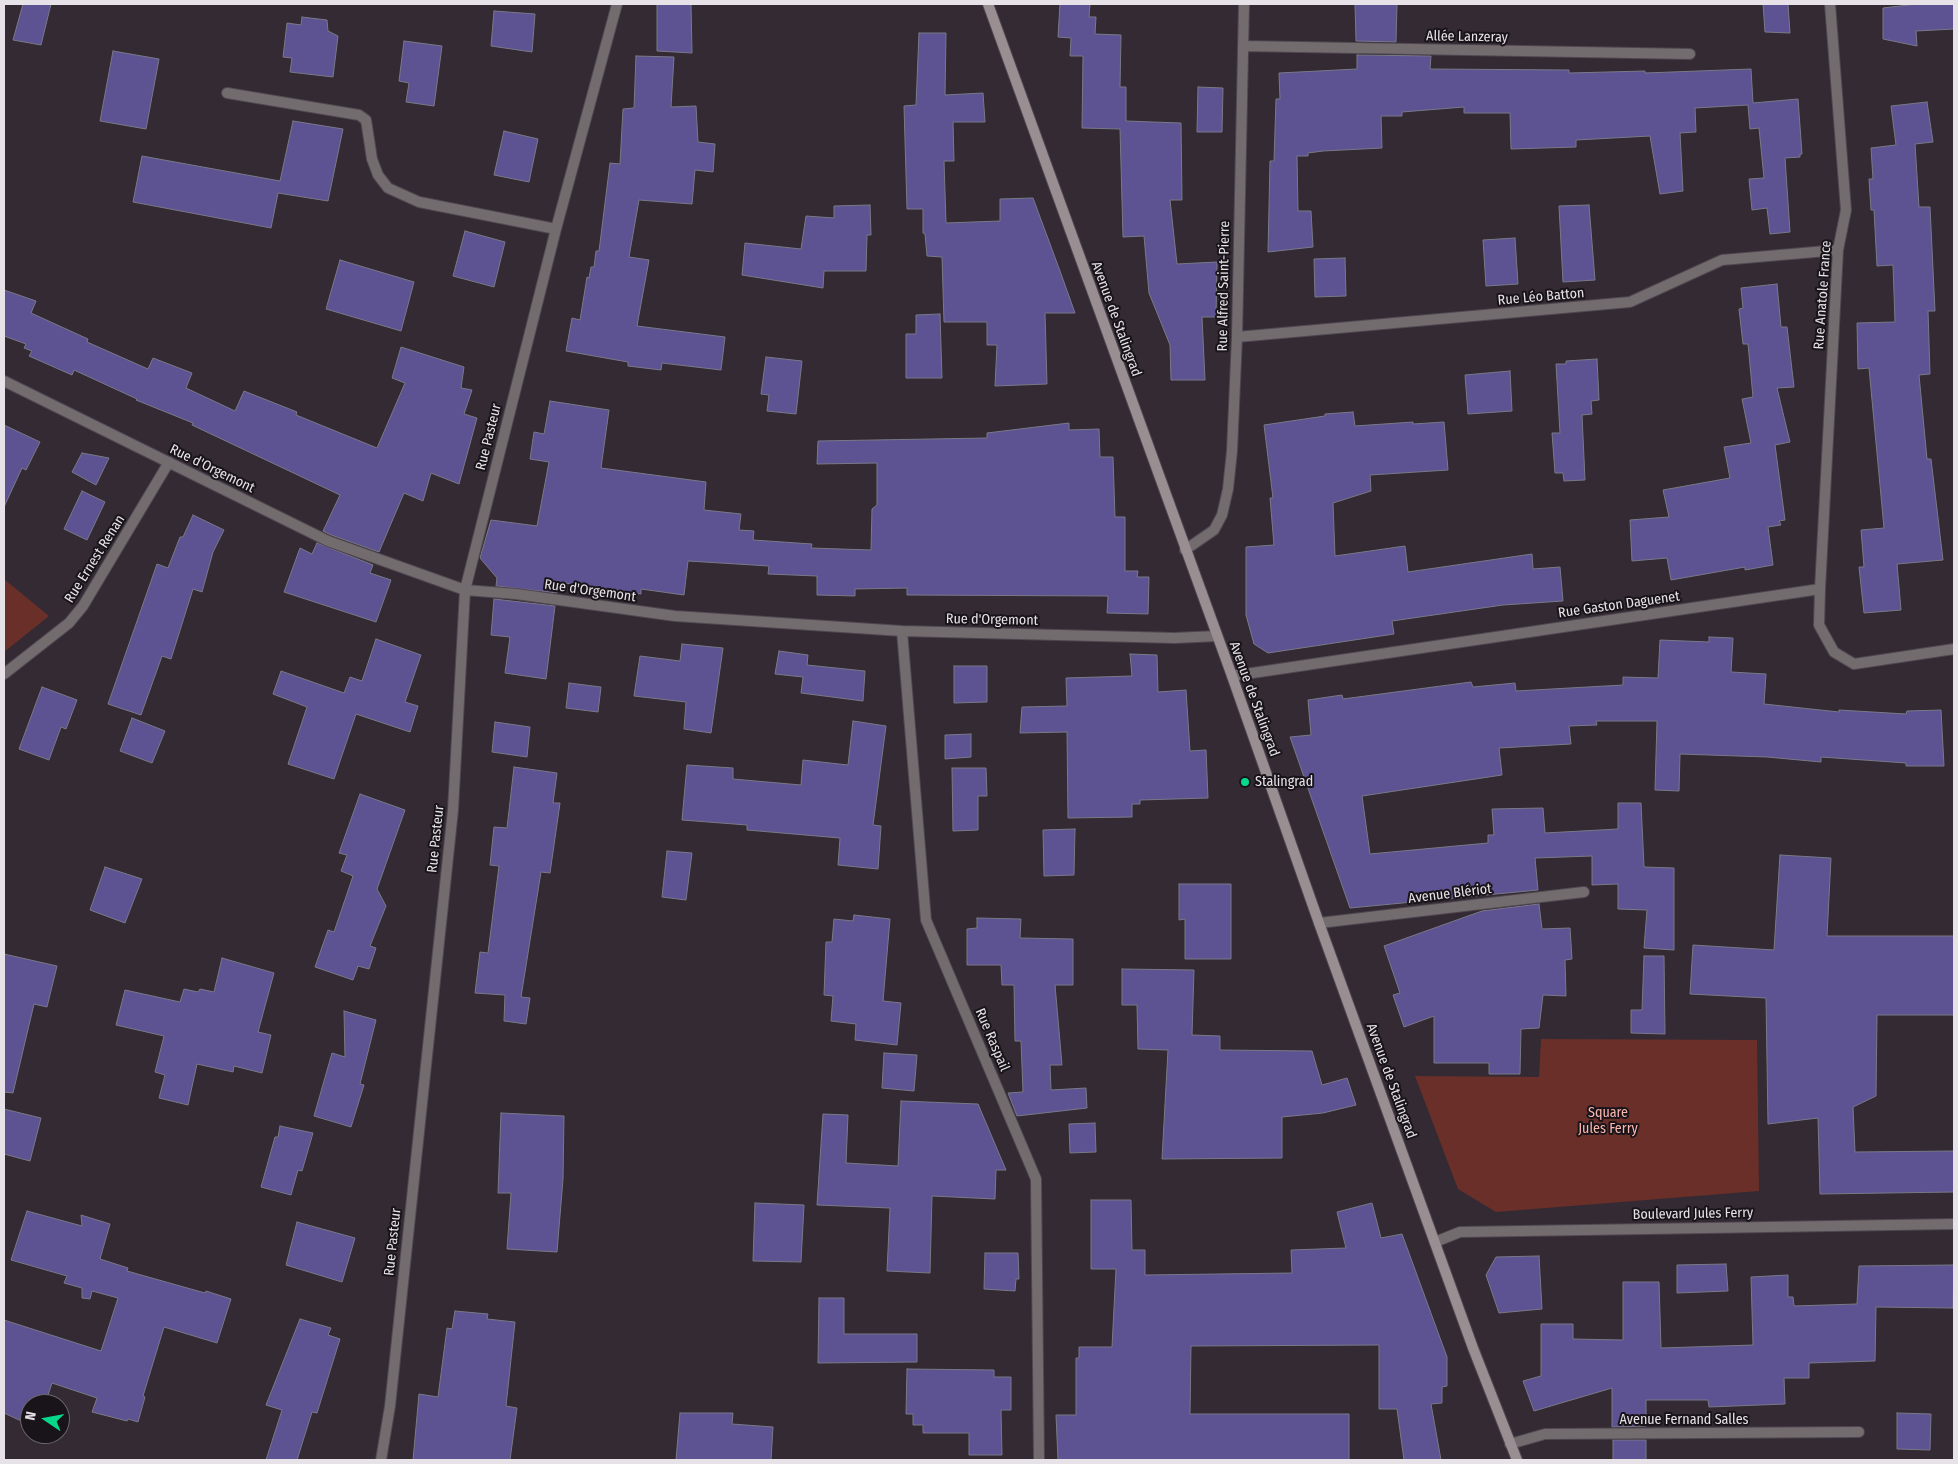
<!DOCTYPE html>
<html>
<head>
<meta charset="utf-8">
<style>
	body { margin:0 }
	#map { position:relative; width:1958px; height:1464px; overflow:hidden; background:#332a34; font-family:"Fira Sans Condensed",sans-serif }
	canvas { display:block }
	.frame { position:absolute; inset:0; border:5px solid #e7e2e8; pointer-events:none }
	.north { position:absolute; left:20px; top:1394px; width:50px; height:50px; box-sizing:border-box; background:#181419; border:1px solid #6b666c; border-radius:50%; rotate:282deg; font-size:14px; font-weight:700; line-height:20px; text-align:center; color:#e7e2e8 }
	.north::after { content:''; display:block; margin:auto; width:18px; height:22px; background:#04d98b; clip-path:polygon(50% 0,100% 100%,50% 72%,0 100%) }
</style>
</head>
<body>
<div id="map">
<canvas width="1958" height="1464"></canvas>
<div class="frame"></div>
<div class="north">N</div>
</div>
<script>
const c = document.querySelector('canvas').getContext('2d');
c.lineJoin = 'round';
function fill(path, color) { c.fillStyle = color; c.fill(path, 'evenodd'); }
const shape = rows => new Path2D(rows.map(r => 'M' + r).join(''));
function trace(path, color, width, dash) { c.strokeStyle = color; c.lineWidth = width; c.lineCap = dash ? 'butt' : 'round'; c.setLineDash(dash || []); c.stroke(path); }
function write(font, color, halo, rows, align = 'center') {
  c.font = font + ' "Fira Sans Condensed",sans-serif'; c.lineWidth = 4; c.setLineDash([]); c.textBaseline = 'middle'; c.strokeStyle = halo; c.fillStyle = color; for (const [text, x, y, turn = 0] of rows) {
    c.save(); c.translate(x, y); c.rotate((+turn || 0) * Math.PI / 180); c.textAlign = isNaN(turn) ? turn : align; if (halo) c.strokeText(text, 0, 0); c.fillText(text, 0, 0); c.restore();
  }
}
fill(shape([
	[4,579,49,616,4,652],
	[1541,1039,1757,1040,1759,1191,1496,1212,1458,1189,1415,1076,1539,1077]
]), '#6a2f29');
const building = shape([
	[23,4,51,4,41,45,13,40,23,4],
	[657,4,691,4,692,53,657,51,657,4],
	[1060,4,1090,4,1089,17,1096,17,1095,34,1121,35,1120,87,1126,87,1126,121,1181,123,1182,200,1170,200,1177,264,1217,262,1216,317,1202,317,1205,380,1171,380,1170,345,1149,293,1144,236,1123,237,1120,129,1082,128,1083,56,1070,56,1071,38,1058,37,1060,4],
	[1355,4,1397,4,1396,42,1356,41,1355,4],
	[1763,4,1788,4,1790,33,1765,32,1763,4],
	[1917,4,1954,4,1954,29,1916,31,1917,46,1883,39,1883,8,1917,4],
	[494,11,535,14,532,52,491,46,494,11],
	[302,17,327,20,328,31,338,36,333,77,290,72,292,58,283,57,287,23,301,25,302,17],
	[919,33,946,33,945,95,983,93,985,122,953,122,954,161,944,161,946,223,1000,221,1000,199,1033,198,1060,271,1075,313,1045,313,1047,384,995,386,997,345,987,345,987,322,944,322,942,257,927,256,925,234,923,233,923,209,907,209,904,106,916,105,919,33],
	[404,41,442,46,434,106,406,102,409,83,399,81,404,41],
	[113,51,159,59,146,129,100,121,113,51],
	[1357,55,1431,56,1430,69,1569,70,1569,73,1645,71,1645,73,1751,69,1753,103,1798,99,1802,154,1800,154,1800,157,1785,158,1790,232,1770,234,1767,208,1752,210,1749,179,1764,178,1759,128,1750,129,1748,105,1695,108,1696,132,1680,133,1683,191,1660,194,1650,136,1576,140,1576,147,1511,149,1510,113,1464,113,1464,107,1402,112,1402,116,1381,116,1382,148,1323,151,1308,153,1308,156,1297,156,1298,211,1311,211,1313,247,1268,252,1270,161,1274,161,1276,99,1280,99,1279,73,1357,69,1357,55],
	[636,56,674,57,671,107,696,106,698,142,715,144,713,172,695,170,692,204,639,200,629,257,649,260,637,326,725,337,721,370,662,363,661,370,628,366,628,362,566,351,572,318,580,320,587,277,589,278,591,267,594,267,596,251,599,251,610,163,620,164,623,109,634,108,636,56],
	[1198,87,1223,88,1222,132,1197,132,1198,87],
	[1927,102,1933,142,1915,144,1919,207,1930,207,1935,311,1928,311,1930,374,1919,375,1927,459,1931,459,1943,560,1897,564,1901,610,1864,613,1859,567,1864,567,1861,530,1884,528,1869,368,1858,369,1857,323,1895,322,1893,265,1877,266,1874,210,1871,210,1869,179,1873,179,1871,148,1896,145,1891,106,1927,102],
	[293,121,343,129,328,201,278,193,271,228,133,202,142,156,280,181,293,121],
	[504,131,538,139,529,182,494,175,504,131],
	[870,205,871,235,867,235,866,271,824,271,823,288,742,275,745,243,801,249,806,216,834,218,834,206,870,205],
	[1589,205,1595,280,1563,282,1559,206,1589,205],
	[465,231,505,242,494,287,453,276,465,231],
	[1515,238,1518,284,1486,286,1483,240,1515,238],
	[1345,258,1346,296,1315,297,1314,259,1345,258],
	[340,260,414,282,401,331,326,309,340,260],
	[1777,284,1781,327,1787,327,1794,387,1777,388,1790,442,1775,445,1785,520,1779,521,1781,525,1768,527,1773,565,1745,570,1745,567,1671,580,1667,558,1632,561,1630,520,1669,517,1663,490,1730,478,1724,447,1751,443,1742,399,1753,397,1748,344,1743,344,1739,309,1743,308,1741,288,1777,284],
	[4,290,36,301,31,313,88,339,87,342,148,369,153,358,192,373,186,388,235,411,244,391,297,412,296,415,377,448,405,383,392,378,401,347,464,367,461,388,472,390,464,414,477,418,459,484,431,473,423,501,404,493,379,552,331,535,323,531,340,495,192,425,193,423,136,400,137,399,74,370,72,375,29,356,32,351,24,348,26,344,4,336,4,290],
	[940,314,942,378,906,378,906,334,916,334,916,315,940,314],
	[766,357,802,361,796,414,767,411,769,395,761,394,766,357],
	[1597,359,1599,400,1591,401,1592,414,1582,415,1585,480,1564,481,1563,473,1555,473,1552,433,1560,433,1556,364,1566,364,1566,361,1597,359],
	[1510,371,1512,411,1468,414,1465,375,1510,371],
	[550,401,609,410,601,468,706,482,704,510,741,514,739,530,754,531,753,540,812,544,811,548,871,550,872,509,877,505,877,463,817,464,818,441,987,438,987,433,1069,423,1069,430,1099,429,1100,457,1113,457,1115,517,1125,517,1125,571,1138,571,1137,577,1149,577,1148,614,1107,613,1108,596,907,595,907,588,855,589,855,596,817,595,817,576,768,574,769,566,688,561,684,595,641,589,641,594,558,582,557,593,496,586,497,578,480,558,491,520,537,526,549,462,530,459,534,432,544,434,550,401],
	[1353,412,1355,426,1413,422,1413,424,1444,422,1448,470,1370,475,1371,491,1333,503,1335,556,1405,546,1408,572,1532,554,1533,569,1560,567,1563,601,1503,605,1392,621,1394,634,1268,653,1254,644,1246,615,1246,547,1274,545,1270,498,1273,498,1264,425,1325,416,1325,414,1353,412],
	[4,425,40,442,26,470,22,468,4,507,4,425],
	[82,453,109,458,96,485,72,472,82,453],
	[82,491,105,502,87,540,64,529,82,491],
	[193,515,224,530,213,552,202,592,193,589,171,659,162,656,141,715,108,704,157,564,168,568,180,537,183,537,193,515],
	[317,543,373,565,370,573,391,580,376,622,284,592,300,548,312,554,317,543],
	[494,599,555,606,546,679,505,673,510,637,491,635,494,599],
	[1709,637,1733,638,1731,672,1766,674,1764,704,1839,712,1839,710,1906,714,1907,711,1941,710,1944,766,1906,766,1906,763,1821,757,1821,762,1767,757,1680,754,1679,791,1655,790,1657,721,1596,721,1597,725,1569,726,1571,744,1499,748,1502,775,1362,796,1370,854,1488,843,1488,835,1494,835,1492,809,1543,808,1545,833,1618,829,1618,803,1641,803,1644,867,1674,868,1674,950,1644,948,1647,910,1618,909,1618,884,1592,885,1592,856,1535,858,1538,890,1350,908,1290,737,1311,735,1308,700,1342,695,1343,699,1471,682,1473,687,1515,683,1516,691,1623,685,1623,677,1658,678,1660,640,1709,642,1709,637],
	[376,639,421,655,405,702,418,706,410,732,356,714,334,779,288,764,307,707,273,694,281,671,344,693,350,677,362,681,376,639],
	[682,644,723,648,711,733,684,729,686,702,634,696,640,656,680,661,682,644],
	[779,651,808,655,807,665,865,671,863,701,801,693,803,677,775,674,779,651],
	[1130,654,1157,655,1158,692,1186,690,1190,751,1206,750,1208,798,1140,800,1140,804,1132,804,1132,817,1068,818,1067,732,1020,733,1022,707,1067,706,1066,678,1132,676,1130,654],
	[954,666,987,666,987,702,954,703,954,666],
	[569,683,601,687,598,712,566,708,569,683],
	[42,687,77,700,66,729,61,727,49,760,19,749,42,687],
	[132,718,165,731,152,763,120,751,132,718],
	[853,721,886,726,873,825,881,826,878,869,838,865,840,838,747,830,747,825,682,820,687,765,733,768,733,779,801,785,803,760,848,765,853,721],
	[495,722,530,727,527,757,492,752,495,722],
	[971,734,971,757,945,759,945,735,971,734],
	[514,767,557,773,553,803,560,803,550,873,541,872,521,997,530,998,526,1024,504,1021,505,995,475,993,480,952,488,953,499,866,490,865,494,827,507,828,514,767],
	[952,768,986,768,987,796,978,796,978,830,953,831,952,768],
	[360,794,405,810,377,889,386,906,370,946,376,948,369,969,358,966,353,980,315,967,328,930,334,932,353,876,341,871,347,855,339,853,360,794],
	[1075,829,1074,875,1044,876,1043,830,1075,829],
	[667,851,692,853,686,900,662,897,667,851],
	[1780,855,1831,858,1827,936,1954,936,1954,1015,1877,1015,1876,1096,1853,1107,1855,1152,1954,1151,1954,1192,1820,1194,1818,1118,1768,1124,1766,998,1690,994,1693,945,1774,950,1780,855],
	[105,867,142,879,125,923,90,910,105,867],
	[1179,884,1231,884,1231,959,1185,959,1185,919,1179,920,1179,884],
	[1539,904,1542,929,1570,928,1572,959,1565,960,1566,996,1543,995,1539,1028,1521,1029,1520,1074,1489,1074,1489,1063,1434,1063,1434,1016,1404,1027,1393,995,1400,993,1384,946,1482,911,1539,904],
	[854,915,890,919,883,1001,901,1003,897,1045,855,1040,856,1024,831,1021,833,996,824,995,826,942,832,942,834,919,853,921,854,915],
	[977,918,1021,919,1020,938,1073,939,1073,985,1055,985,1062,1065,1050,1065,1051,1090,1086,1088,1087,1108,1017,1116,1008,1093,1023,1092,1021,1041,1015,1041,1014,985,1002,985,1001,965,967,965,967,929,977,928,977,918],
	[4,954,57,966,47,1007,34,1004,13,1093,4,1092,4,954],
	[1644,956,1664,956,1665,1034,1631,1033,1631,1010,1642,1010,1644,956],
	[222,958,274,973,258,1032,271,1035,262,1073,234,1066,233,1072,197,1064,188,1105,159,1098,165,1075,155,1072,164,1036,116,1025,125,990,180,1002,184,989,198,992,200,989,214,992,222,958],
	[1122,969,1194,970,1192,1035,1220,1036,1220,1050,1312,1051,1322,1085,1347,1078,1356,1105,1323,1113,1282,1117,1282,1158,1162,1159,1168,1050,1138,1049,1137,1005,1122,1005,1122,969],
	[344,1011,376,1020,360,1084,364,1085,351,1127,314,1116,332,1053,345,1057,344,1011],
	[884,1053,917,1055,914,1091,882,1088,884,1053],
	[901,1101,978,1104,1006,1170,996,1170,995,1199,932,1196,930,1273,887,1271,890,1208,817,1205,823,1114,848,1115,846,1163,898,1166,901,1101],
	[4,1109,41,1118,30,1161,4,1154,4,1109],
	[501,1113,564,1116,563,1179,557,1252,507,1249,511,1193,498,1193,501,1113],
	[1095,1123,1096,1152,1070,1153,1069,1124,1095,1123],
	[280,1126,313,1133,302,1171,298,1170,291,1195,261,1187,275,1137,278,1137,280,1126],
	[1091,1200,1131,1200,1132,1250,1145,1250,1145,1275,1292,1273,1291,1250,1346,1248,1337,1212,1372,1203,1381,1238,1402,1234,1447,1357,1447,1386,1442,1387,1442,1403,1431,1404,1441,1460,1404,1460,1397,1409,1379,1409,1379,1345,1191,1346,1190,1414,1349,1414,1349,1460,1058,1460,1056,1415,1076,1415,1076,1358,1079,1358,1079,1347,1112,1347,1116,1269,1091,1269,1091,1200],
	[755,1203,804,1205,801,1262,753,1261,755,1203],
	[27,1211,82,1226,81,1215,110,1224,100,1259,128,1268,127,1271,205,1293,206,1291,231,1299,217,1343,164,1327,143,1396,145,1397,138,1422,128,1419,127,1421,92,1412,97,1398,52,1383,45,1404,30,1404,30,1425,4,1413,4,1320,101,1351,118,1298,92,1291,90,1299,82,1298,82,1288,64,1283,67,1276,11,1260,27,1211],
	[297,1222,355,1238,342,1282,286,1265,297,1222],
	[985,1253,1018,1253,1019,1279,1016,1279,1015,1291,984,1289,985,1253],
	[1539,1256,1542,1309,1499,1313,1486,1275,1496,1257,1539,1256],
	[1726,1264,1728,1291,1677,1293,1677,1265,1726,1264],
	[1954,1265,1953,1308,1876,1307,1875,1361,1809,1363,1809,1378,1784,1378,1785,1404,1709,1407,1708,1400,1646,1400,1646,1426,1612,1427,1612,1388,1534,1411,1523,1381,1541,1376,1541,1324,1573,1324,1573,1339,1623,1340,1623,1282,1659,1282,1661,1348,1753,1345,1751,1277,1788,1275,1788,1297,1793,1297,1794,1306,1857,1304,1859,1266,1954,1265],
	[819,1298,844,1298,844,1334,917,1334,917,1362,818,1363,819,1298],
	[455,1311,488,1314,487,1319,515,1322,506,1406,517,1408,510,1460,413,1460,419,1394,438,1397,447,1328,452,1329,455,1311],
	[300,1319,331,1328,328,1335,340,1339,317,1413,312,1412,297,1460,266,1460,282,1410,266,1405,300,1319],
	[907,1369,994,1370,994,1377,1011,1377,1011,1410,1001,1410,1002,1455,969,1455,969,1433,923,1433,923,1425,913,1425,913,1414,906,1414,907,1369],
	[680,1413,733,1413,732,1424,773,1427,771,1460,676,1460,680,1413],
	[1897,1413,1931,1414,1930,1450,1897,1449,1897,1413],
	[1613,1440,1646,1440,1646,1460,1613,1460,1613,1440]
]);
fill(building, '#5d5393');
trace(building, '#7a7987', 1);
const street = shape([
	[1243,46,1690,54],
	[227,93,359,115,366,120,372,159,378,175,388,188,419,202,556,229],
	[1237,337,1630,302,1722,260,1838,250],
	[4,381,328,541,465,590,516,594,675,616,902,631,1175,638,1217,636],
	[1185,550,1214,530,1222,515,1228,489,1232,451,1237,337,1244,4],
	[1820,589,1838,250,1846,210,1830,4],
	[902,631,926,920,1036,1179,1039,1460],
	[4,674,69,623,83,606,169,462],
	[1232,676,1820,589,1819,625,1834,652,1854,664,1954,649],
	[1319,923,1584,892],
	[1435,1242,1460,1232,1954,1224],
	[1510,1444,1545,1434,1859,1432],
	[381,1460,390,1406,453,810,465,590,556,229,617,4]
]);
const secondary = shape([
	[988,4,1232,676,1319,923,1473,1348,1517,1460]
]);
trace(street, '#504751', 12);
trace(secondary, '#504751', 12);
trace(street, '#736c6e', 10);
trace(secondary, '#998e92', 10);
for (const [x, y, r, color] of [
	[1245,782,5,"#04d98b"]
]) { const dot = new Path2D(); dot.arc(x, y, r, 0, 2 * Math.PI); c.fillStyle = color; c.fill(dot); trace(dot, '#181419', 2); }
write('14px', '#e7e2e8', '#181419', [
	["Allée Lanzeray",1467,37,1],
	["Rue Alfred Saint-Pierre",1224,286,-89],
	["Rue Anatole France",1823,295,-86],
	["Rue Léo Batton",1541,297,-5],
	["Avenue de Stalingrad",1116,319,70],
	["Rue Pasteur",489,437,-76],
	["Rue d'Orgemont",212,469,26],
	["Rue Ernest Renan",95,559,-58],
	["Rue d'Orgemont",590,591,8],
	["Rue Gaston Daguenet",1619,605,-8],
	["Rue d'Orgemont",992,620,1],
	["Avenue de Stalingrad",1254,699,70],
	["Rue Pasteur",436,839,-84],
	["Avenue Blériot",1450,894,-7],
	["Rue Raspail",992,1040,67],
	["Avenue de Stalingrad",1391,1081,70],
	["Boulevard Jules Ferry",1693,1214,-1],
	["Rue Pasteur",393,1242,-84],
	["Avenue Fernand Salles",1684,1420]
]);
write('14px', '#e7e2e8', '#181419', [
	["Stalingrad",1255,782]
], 'left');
write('14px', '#f8b6ac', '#181419', [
	["Square",1608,1113],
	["Jules Ferry",1608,1129]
]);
</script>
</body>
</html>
